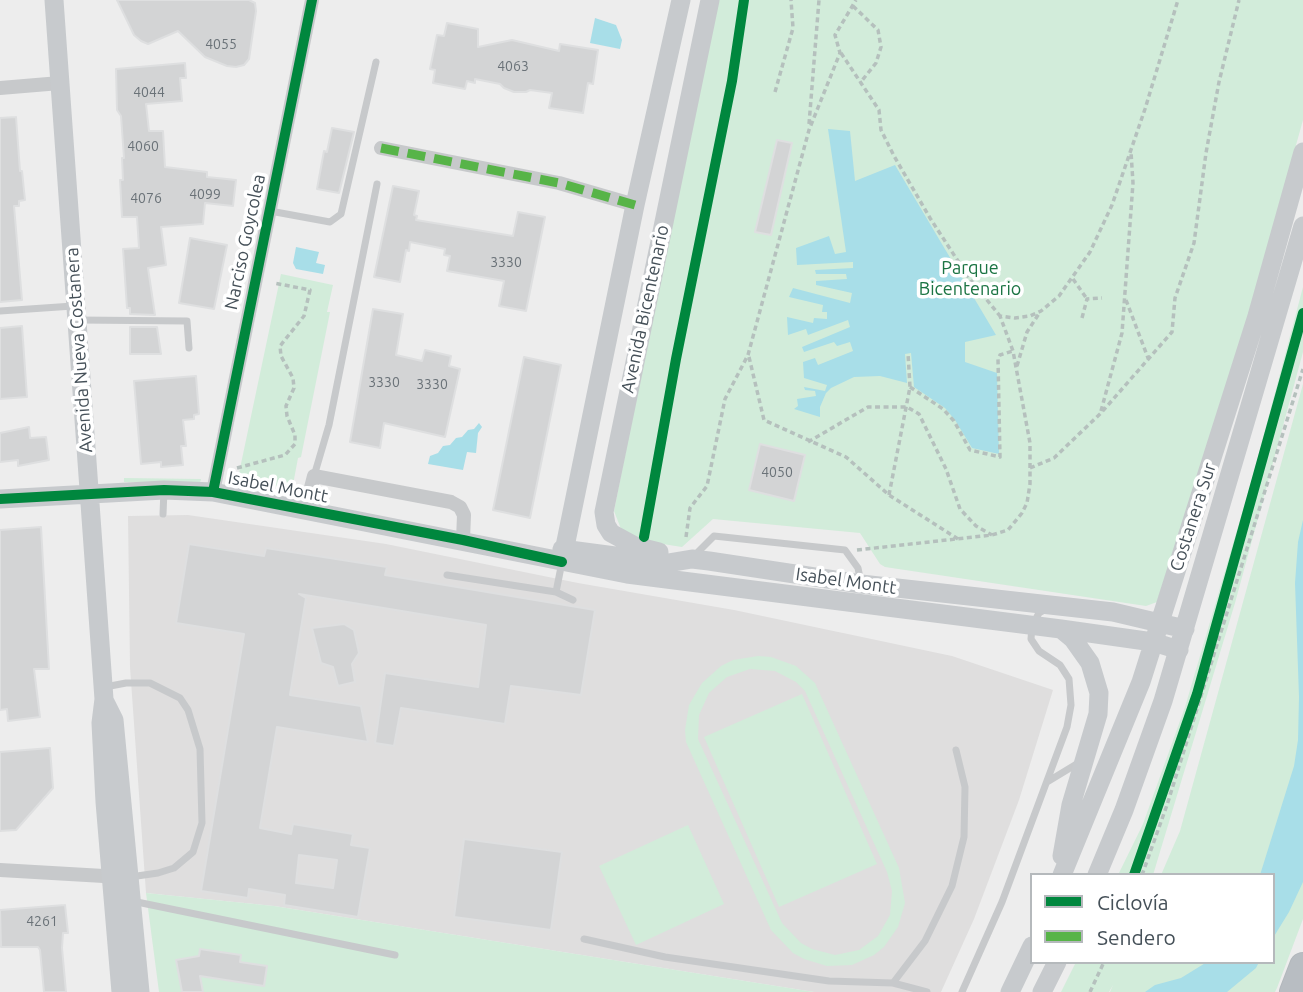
<!DOCTYPE html>
<html>
<head>
<meta charset="utf-8">
<style>
	body { margin:0 }
	#map { position:relative; width:1303px; height:992px; overflow:hidden; background:#ededed; font-family:Ubuntu,sans-serif }
	canvas { display:block }
	.legend { position:absolute; left:1030px; top:873px; width:245px; height:91px; box-sizing:border-box; background:#fff; border:2px solid #b5b9bc; margin:0; padding:9px 12px; list-style:none; font-size:21px; color:#455058 }
	.legend li { display:flex; align-items:center; gap:14px; height:35px }
	.legend b { width:35px; border:2px solid #b5b9bc }
</style>
</head>
<body>
<div id="map">
<canvas width="1303" height="992"></canvas>
<ul class="legend">
<li><b style="height:9px;background:#00873e"></b>Ciclovía</li>
<li><b style="height:9px;background:#57b448"></b>Sendero</li>
</ul>
</div>
<script>
const c = document.querySelector('canvas').getContext('2d');
c.lineJoin = 'round';
function fill(path, color) { c.fillStyle = color; c.fill(path, 'evenodd'); }
const shape = rows => new Path2D(rows.map(r => 'M' + r).join(''));
function trace(path, color, width, dash) { c.strokeStyle = color; c.lineWidth = width; c.lineCap = dash ? 'butt' : 'round'; c.setLineDash(dash || []); c.stroke(path); }
function write(font, color, halo, rows, align = 'center') {
  c.font = font + ' Ubuntu,sans-serif'; c.lineWidth = 7; c.setLineDash([]); c.textBaseline = 'middle'; c.strokeStyle = halo; c.fillStyle = color; for (const [text, x, y, turn = 0] of rows) {
    c.save(); c.translate(x, y); c.rotate((+turn || 0) * Math.PI / 180); c.textAlign = isNaN(turn) ? turn : align; if (halo) c.strokeText(text, 0, 0); c.fillText(text, 0, 0); c.restore();
  }
}
fill(shape([
	[188,515,386,544,578,583,734,610,952,656,1053,690,1019,800,974,919,941,992,814,992,274,906,146,893,130,667,128,516]
]), '#dfdede');
fill(shape([
	[714,0,1303,0,1303,120,1248,317,1157,602,1146,606,885,567,880,564,860,533,713,519,682,547,637,540,621,529,614,511],
	[281,274,333,285,327,312,330,312,301,457,298,458,292,490,238,478],
	[1303,287,1303,352,1235,603,1153,875,1118,875,1143,824,1185,707,1252,479],
	[1303,384,1303,919,1277,988,1275,992,1110,992,1113,985,1109,992,1061,992,1076,962,1273,962,1273,875,1161,875,1180,831],
	[124,478,201,479,200,483,124,482],
	[758,656,771,657,796,666,815,683,899,868,905,903,898,927,884,947,874,955,852,965,827,966,804,959,793,953,771,930,686,742,685,730,689,705,702,683,721,666,733,660],
	[750,669,775,671,796,682,805,691,887,872,892,891,890,915,878,936,859,950,835,955,812,949,801,943,782,923,698,739,699,715,709,693,727,677],
	[802,694,877,864,779,907,704,737],
	[688,825,724,904,636,945,599,866],
	[146,893,274,906,814,992,159,992]
]), '#d2ecda');
fill(shape([
	[595,18,616,25,622,40,620,49,590,43],
	[828,129,850,131,855,181,895,165,996,335,965,342,965,362,997,373,999,454,972,448,955,420,945,408,914,387,911,353,905,354,907,383,880,376,854,377,831,388,826,393,820,407,820,417,794,409,798,406,797,399,816,396,815,391,805,390,804,387,825,391,827,385,804,378,803,362,815,358,818,365,853,351,850,342,837,346,834,342,804,352,802,347,850,327,848,320,808,335,806,329,788,335,787,317,813,323,814,318,827,319,827,312,822,312,823,305,789,297,793,288,850,303,852,293,816,285,816,281,847,279,846,274,816,274,815,270,853,268,853,262,797,265,796,248,829,236,835,254,846,252],
	[296,247,319,252,316,263,325,265,323,274,296,269,293,263],
	[479,423,482,427,478,433,476,453,467,452,463,470,428,464,430,456,438,453,443,446,450,445,456,438,462,437,468,430,474,429],
	[1303,520,1303,882,1289,912,1273,938,1273,875,1260,875,1294,766,1298,740,1299,697,1295,583,1298,542],
	[1207,962,1259,962,1256,968,1227,992,1145,992,1155,985,1181,978]
]), '#a8dee8');
const building = shape([
	[117,0,249,0,255,3,256,11,249,59,244,65,236,67,227,66,205,57,178,31,148,44,141,41,134,35,117,0],
	[447,23,478,29,478,47,512,40,559,51,560,44,598,50,593,84,588,83,583,113,549,108,552,93,530,90,526,92,514,92,504,88,500,84,475,79,475,83,467,81,465,89,433,83,435,70,430,69,437,35,444,36,447,23],
	[185,63,186,78,180,78,182,101,146,104,149,131,163,131,165,167,207,172,207,177,236,180,233,206,205,203,203,224,161,227,166,265,148,268,155,315,130,314,130,308,127,308,123,249,139,248,137,217,122,217,120,180,123,180,122,158,124,158,121,116,117,110,116,69,185,63],
	[16,117,20,171,22,171,25,200,19,201,19,206,14,206,22,300,0,302,0,118,16,117],
	[332,128,354,132,339,193,317,189,324,151,327,152,332,128],
	[777,140,792,143,771,235,755,232,777,140],
	[393,186,419,191,414,215,417,216,416,220,513,236,518,212,545,217,526,311,499,306,504,281,447,271,450,256,444,255,445,249,410,242,409,251,406,250,400,282,374,277,393,186],
	[190,238,227,245,214,309,179,303,190,238],
	[373,309,403,314,396,355,422,361,425,350,451,356,449,366,460,369,445,437,384,423,380,448,350,442,373,309],
	[22,326,27,397,0,399,0,328,22,326],
	[130,327,157,327,161,354,130,354,130,327],
	[524,357,561,365,530,518,493,510,524,357],
	[196,376,199,414,194,415,194,419,183,420,186,446,181,446,183,465,161,467,161,462,141,464,134,381,196,376],
	[29,427,30,438,46,437,49,460,18,466,18,460,0,462,0,433,29,427],
	[760,444,805,455,794,501,749,490,760,444],
	[41,527,49,669,34,669,40,717,8,721,7,709,0,710,0,530,41,527],
	[189,544,264,556,266,548,387,567,385,575,595,610,581,695,511,686,505,724,401,708,394,746,375,743,385,673,478,687,486,625,299,594,306,598,290,695,361,706,368,742,277,727,260,828,291,834,293,824,353,834,351,845,370,848,358,917,284,905,285,895,249,889,248,898,201,891,244,634,176,623,189,544],
	[299,855,337,860,333,888,296,883,299,855],
	[344,624,354,630,359,653,352,664,355,682,338,686,333,667,321,663,312,628,344,624],
	[50,748,53,788,16,830,0,831,0,752,50,748],
	[464,839,562,852,551,930,454,917,464,839],
	[65,905,68,933,63,933,62,948,66,992,44,992,40,950,38,947,1,947,0,910,65,905],
	[200,949,241,955,240,962,267,966,264,986,200,976,203,992,182,992,176,960,199,956,200,949]
]);
fill(building, '#d3d4d5');
trace(building, '#dedfe0', 2);
const highway = shape([
	[1293,992,1303,966]
]);
trace(highway, '#b2b7bc', 28);
trace(shape([
	[853,6,878,30,881,47,876,63,860,83],
	[841,53,879,110,881,130,894,156,930,218,969,278,1000,316],
	[775,92,793,28,791,0],
	[809,124,819,0],
	[1073,279,1087,299],
	[1126,300,1148,358],
	[1082,318,1087,299,1102,298],
	[749,357,764,420,846,457,889,495,958,539],
	[1017,366,1027,332,1040,312],
	[910,387,943,409,954,421,970,450,1000,457,998,359,1000,355,1013,351],
	[1101,411,1122,333,1133,183,1131,152],
	[808,442,868,407,907,407,919,414,946,469,960,509,976,526,992,535],
	[237,468,285,455,295,444,295,435,287,416,286,406,294,388,293,378,281,356,280,346,304,316,310,290,274,283],
	[1030,468,1054,458,1101,413,1172,332,1175,298,1194,243,1206,153,1219,82,1239,0],
	[889,495,910,387,908,353],
	[686,537,690,508,707,486,725,399,748,355,809,130,840,53,835,35,856,0],
	[857,550,992,535,1008,530,1022,513,1027,503,1030,484,1030,443,1013,351,1000,316,1015,318,1030,316,1041,311,1059,296,1090,252,1112,205,1145,109,1178,0],
	[1142,875,1167,805,1303,369],
	[1090,992,1104,962]
]), '#b5c0bd', 3.5, [5, 3.5]);
trace(shape([
	[270,211,330,222,341,214,376,62],
	[0,311,73,306],
	[78,320,187,321,189,348],
	[314,476,329,425,377,184],
	[163,514,164,490],
	[694,556,714,536,845,550,858,568,861,583],
	[562,562,556,592,573,600],
	[447,575,556,592],
	[105,687,126,683,150,683,180,698,188,710,200,749,202,823,193,852,174,868,158,873,130,877],
	[1047,782,1080,762],
	[132,901,395,955],
	[584,939,665,957,829,981,893,983,927,992],
	[893,983,925,941,952,886,964,837,965,787,956,750],
	[962,992,1002,902,1067,727,1071,705,1069,679,1060,665,1039,651,1031,639,1032,626,1039,613,1046,609]
]), '#c7c9cb', 7);
trace(shape([
	[0,88,60,83],
	[381,148,559,183,635,205],
	[213,492,312,0],
	[305,511,314,476,451,502,460,507,464,515,463,540],
	[0,870,121,877]
]), '#c7c9cb', 14);
trace(shape([
	[54,0,104,699,101,723,105,802,121,992],
	[0,499,164,490,213,492,627,574,1061,629,1153,642,1179,650],
	[562,549,668,563,692,559,709,561,861,584,1113,612,1185,629],
	[659,552,635,546,611,533,606,525,604,512,710,0],
	[562,561,635,205,681,0],
	[1061,629,1073,639,1090,663,1099,693,1098,714,1071,805,1062,856],
	[104,700,114,720,140,992],
	[1062,875,1141,682,1257,316,1303,152],
	[1097,875,1124,810,1163,701,1303,226],
	[1010,992,1032,946],
	[1042,992,1057,962]
]), '#c7cacd', 19);
trace(highway, '#b8bdc2', 26);
trace(shape([
	[381,148,559,183,635,205]
]), '#57b448', 9, [18, 9]);
trace(shape([
	[213,492,312,0],
	[0,499,164,490,213,492,463,540,562,562],
	[644,537,676,359,732,81,744,0],
	[1134,875,1197,694,1303,313]
]), '#00873e', 10);
write('14px', '#6a7278', null, [
	["4055",221,44],
	["4063",513,66],
	["4044",149,92],
	["4060",143,146],
	["4099",205,194],
	["4076",146,198],
	["3330",506,262],
	["3330",384,382],
	["3330",432,384],
	["4050",777,472],
	["4261",42,921]
]);
write('18px', '#455058', '#fff', [
	["Narciso Goycolea",245,242,-78],
	["Avenida Bicentenario",645,309,-78],
	["Avenida Nueva Costanera",79,350,-94],
	["Isabel Montt",278,487,11],
	["Costanera Sur",1193,517,-72],
	["Isabel Montt",846,581,8]
]);
write('18px', '#1b7443', '#fff', [
	["Parque",970,268],
	["Bicentenario",970,289]
]);
</script>
</body>
</html>
